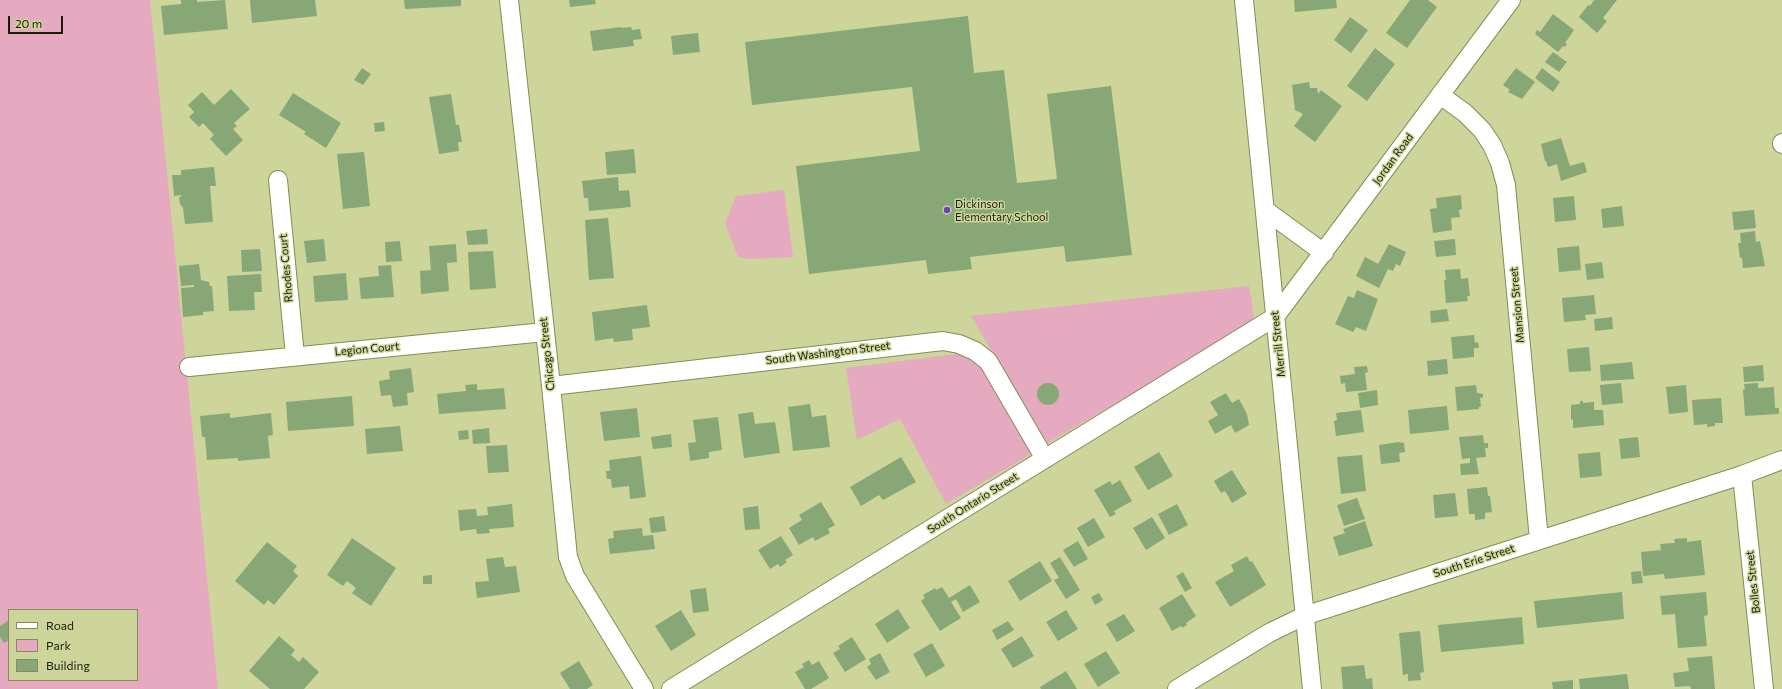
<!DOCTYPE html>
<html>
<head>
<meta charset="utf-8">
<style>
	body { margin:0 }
	#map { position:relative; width:1782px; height:689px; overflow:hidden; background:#cdd59b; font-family:Commissioner,sans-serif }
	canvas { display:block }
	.legend { position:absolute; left:8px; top:609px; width:130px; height:72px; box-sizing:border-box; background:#cdd59b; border:1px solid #858b5f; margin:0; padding:5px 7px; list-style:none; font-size:12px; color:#1a1d06 }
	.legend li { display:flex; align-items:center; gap:8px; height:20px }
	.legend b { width:20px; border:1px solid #858b5f }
	.scale { position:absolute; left:8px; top:16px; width:55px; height:18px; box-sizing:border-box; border:2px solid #1a1d06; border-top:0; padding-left:5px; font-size:12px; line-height:14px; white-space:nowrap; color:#1a1d06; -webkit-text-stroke:3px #cdd59b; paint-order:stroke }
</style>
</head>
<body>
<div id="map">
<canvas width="1782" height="689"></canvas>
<ul class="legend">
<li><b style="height:5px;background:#fff"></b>Road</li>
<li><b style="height:11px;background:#e5aac0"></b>Park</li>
<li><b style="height:11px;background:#88a776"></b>Building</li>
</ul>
<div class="scale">20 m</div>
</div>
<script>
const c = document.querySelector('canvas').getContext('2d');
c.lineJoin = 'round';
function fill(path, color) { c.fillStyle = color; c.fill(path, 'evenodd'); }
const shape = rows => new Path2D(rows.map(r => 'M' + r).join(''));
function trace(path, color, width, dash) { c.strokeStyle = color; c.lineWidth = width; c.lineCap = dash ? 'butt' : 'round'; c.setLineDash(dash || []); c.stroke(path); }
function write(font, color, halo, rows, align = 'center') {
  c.font = font + ' Commissioner,sans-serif'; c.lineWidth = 3; c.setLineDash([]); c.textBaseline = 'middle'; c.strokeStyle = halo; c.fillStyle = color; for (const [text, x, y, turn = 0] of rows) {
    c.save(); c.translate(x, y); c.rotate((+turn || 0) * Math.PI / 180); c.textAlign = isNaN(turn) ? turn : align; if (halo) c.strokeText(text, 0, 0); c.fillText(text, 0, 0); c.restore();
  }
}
fill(shape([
	[0,0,150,0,218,689,0,689],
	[9,610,137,610,137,680,9,680],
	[784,190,793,257,749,259,738,257,725,223,736,196],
	[1249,286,1255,322,1046,444,971,316],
	[972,352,1031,454,946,504,900,419,857,440,846,368]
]), '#e5aac0');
fill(shape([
	[181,0,197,0,197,2,225,0,228,29,164,35,161,6,181,4],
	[250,0,315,0,317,16,252,23],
	[404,0,461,0,461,6,405,9],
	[569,0,595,0,596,4,570,7],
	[1294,0,1336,0,1337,8,1295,12],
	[1410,0,1428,0,1437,7,1407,48,1386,33],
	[1594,0,1617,0,1603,18,1607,21,1597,33,1579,17,1588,5,1590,6],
	[1553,14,1574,30,1565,43,1567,44,1565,47,1563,46,1558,52,1535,34,1537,30,1540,32],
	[968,16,974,73,1004,70,1017,183,1057,179,1047,94,1111,86,1132,255,1066,262,1064,246,970,257,972,269,928,274,926,260,809,274,796,166,920,151,912,87,752,105,745,42],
	[1350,17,1368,30,1351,53,1334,40],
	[621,27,621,28,631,27,632,30,640,29,642,39,633,40,634,46,593,51,590,31],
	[698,33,700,52,673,55,671,36],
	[1375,48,1395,64,1367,101,1347,86],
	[1553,52,1567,62,1559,72,1545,62],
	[362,68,371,74,363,85,354,80],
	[1516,68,1535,82,1522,99,1508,92,1510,90,1503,85],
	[1542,68,1560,82,1553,92,1535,78],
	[1309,82,1310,88,1317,88,1318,94,1321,90,1342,106,1315,142,1294,126,1303,114,1295,110,1292,85],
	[231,89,250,109,234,123,237,126,233,129,243,140,226,156,210,139,214,135,203,123,199,127,189,117,194,112,188,105,202,92,214,105],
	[293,93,341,123,326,148,304,134,306,132,279,115],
	[451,94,456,125,459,125,462,142,458,142,459,151,439,154,429,97],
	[384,122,385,131,375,132,374,123],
	[1561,138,1570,166,1584,162,1587,172,1561,181,1557,164,1548,167,1546,161,1545,161,1541,144],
	[634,149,636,173,607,175,605,152],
	[364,152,370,206,343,209,337,154],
	[214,167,216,186,210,186,213,222,185,224,183,208,180,204,179,198,182,195,174,196,172,175,181,175,181,170],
	[618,177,619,191,629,190,631,207,589,211,588,198,584,198,582,181],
	[1461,195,1462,209,1459,210,1460,217,1451,218,1452,230,1433,233,1430,209,1437,208,1436,198],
	[1574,196,1576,220,1555,222,1553,198],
	[1622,206,1624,226,1603,228,1601,209],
	[1754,210,1756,228,1734,230,1732,212],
	[608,218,614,278,589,280,585,220],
	[487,229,488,244,468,245,466,231],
	[1755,231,1756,242,1760,241,1765,266,1743,268,1742,258,1740,258,1738,243,1741,243,1740,233],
	[324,239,326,261,307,263,304,241],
	[1455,239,1456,255,1436,257,1434,241],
	[400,241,402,261,386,262,385,242],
	[456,244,457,262,447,263,449,291,421,294,420,271,431,270,429,246],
	[1389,244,1406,252,1400,266,1396,264,1393,271,1388,269,1379,288,1356,276,1365,257,1378,264],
	[1579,246,1581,270,1559,272,1557,248],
	[260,249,262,271,242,272,241,250],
	[493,251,496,288,470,290,468,252],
	[1602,262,1604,278,1587,280,1585,264],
	[199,264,201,280,209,282,210,286,212,286,214,311,203,312,203,315,183,317,181,288,194,287,194,285,181,286,179,266],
	[391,265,394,297,361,299,359,278,379,276,378,266],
	[1460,269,1461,279,1468,278,1470,296,1467,296,1468,301,1446,303,1444,280,1446,280,1445,270],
	[346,273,348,300,315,302,313,276],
	[261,274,262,292,254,292,255,310,229,311,227,276],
	[1357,290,1378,299,1366,331,1356,327,1353,332,1335,324,1348,296,1354,298],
	[1594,295,1596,314,1585,315,1586,320,1564,322,1562,298],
	[647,305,650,327,632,329,633,340,614,342,613,338,595,341,592,312],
	[1447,309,1449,321,1431,323,1430,311],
	[1612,317,1613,329,1595,331,1594,319],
	[1474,335,1475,343,1478,342,1479,348,1474,348,1474,357,1453,359,1451,337],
	[1589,347,1591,371,1569,372,1567,349],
	[1447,359,1448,374,1428,376,1427,361],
	[1632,362,1634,379,1601,381,1600,365],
	[1763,365,1764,381,1744,382,1743,367],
	[1367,366,1368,372,1365,373,1367,390,1346,392,1345,383,1341,384,1340,376,1355,374,1354,367],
	[411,368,414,392,407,393,408,405,393,407,391,395,381,396,379,381,390,379,389,371],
	'1037 394a11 11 0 1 1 22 0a11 11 0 1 1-22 0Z',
	[1621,383,1623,403,1602,405,1600,385],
	[1758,383,1758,388,1774,387,1775,408,1779,408,1779,414,1745,416,1743,390,1745,389,1744,384],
	[477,384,477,390,504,388,506,409,439,414,437,394,466,391,465,385],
	[1476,385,1477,393,1483,394,1483,397,1480,398,1481,407,1479,407,1479,409,1457,411,1455,387],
	[1686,385,1688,412,1669,414,1666,387],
	[1377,390,1378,405,1360,408,1358,393],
	[1226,393,1232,403,1239,399,1247,414,1249,425,1235,433,1231,425,1215,434,1208,421,1218,415,1210,402],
	[352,396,354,426,288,431,286,402],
	[1721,398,1723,423,1715,423,1715,426,1707,427,1707,424,1694,425,1692,400],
	[1580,401,1583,401,1583,403,1594,402,1594,410,1603,410,1604,425,1573,428,1573,419,1571,420,1571,405,1580,404],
	[810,404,812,417,826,415,830,447,793,451,788,407],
	[1447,406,1449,430,1410,434,1408,410],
	[637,408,640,437,604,441,600,412],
	[1361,410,1364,432,1336,436,1334,421,1337,420,1336,413],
	[753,412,755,424,775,422,780,453,744,458,738,414],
	[230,413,230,418,271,413,273,435,268,436,270,458,238,461,238,458,207,460,205,437,202,437,200,416],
	[718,417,722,450,709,452,709,458,690,461,688,443,696,442,693,420],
	[400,426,403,451,367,454,365,429],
	[489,428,490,443,473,444,472,430],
	[468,430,469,439,459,440,458,431],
	[671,434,672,447,653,449,651,437],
	[1483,435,1484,443,1488,443,1488,448,1485,448,1486,457,1476,458,1479,474,1461,475,1460,464,1470,463,1470,458,1462,459,1459,437],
	[1638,437,1640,457,1621,459,1619,439],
	[1398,442,1404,443,1405,452,1399,453,1400,462,1381,464,1379,445],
	[507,445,509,472,488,473,486,446],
	[1159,452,1173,476,1148,490,1134,467],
	[1600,452,1602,476,1580,478,1578,454],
	[1362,455,1366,491,1341,494,1337,457],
	[641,456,646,497,630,499,629,486,612,488,611,479,607,479,606,471,610,471,609,460],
	[901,457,916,482,883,500,879,495,861,506,850,487],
	[1232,470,1247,494,1232,503,1225,491,1221,493,1214,481],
	[1120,480,1132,501,1114,511,1116,514,1110,517,1094,490,1110,481,1112,485],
	[1487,487,1488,496,1490,496,1492,512,1485,513,1485,519,1475,520,1475,514,1469,514,1467,489],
	[1455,493,1458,516,1435,518,1433,495],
	[1357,498,1365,519,1344,526,1337,505],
	[821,502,835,525,828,529,830,533,815,541,813,537,799,545,789,528,802,520,799,515],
	[512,504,514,527,489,529,490,533,477,534,476,529,460,531,458,510,476,509,477,516,488,515,487,507],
	[1177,504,1188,525,1169,535,1158,514],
	[758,506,760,529,745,530,743,508],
	[664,516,666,531,651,533,649,518],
	[1152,517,1165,538,1146,550,1133,528],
	[1094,518,1105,537,1088,547,1077,528],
	[1365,521,1373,546,1339,556,1333,537,1345,533,1343,529],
	[642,528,643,536,653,535,655,549,610,554,608,539,614,538,613,531],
	[781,536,793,555,785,560,787,562,780,567,778,564,770,569,758,550],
	[352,538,396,568,371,606,352,593,356,588,347,581,343,586,327,575],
	[1687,538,1687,542,1701,540,1705,575,1665,579,1664,574,1643,576,1641,552,1661,550,1660,544,1675,543,1674,539],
	[1078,541,1088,559,1074,567,1063,550],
	[267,542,297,566,293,571,298,576,274,605,268,600,264,605,235,581],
	[1247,556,1250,562,1252,561,1266,585,1230,607,1215,582,1234,571,1231,565],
	[503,557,505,567,516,566,520,592,477,598,475,582,489,581,486,559],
	[1060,557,1080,590,1066,599,1054,580,1059,578,1050,563],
	[1040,561,1052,581,1020,601,1008,581],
	[1641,571,1643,583,1632,584,1631,572],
	[1183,572,1192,588,1185,592,1176,576],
	[432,575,432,584,423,584,423,576],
	[970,585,980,602,963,612,956,599,951,602,961,618,940,631,921,601,925,598,923,595,935,588,936,590,942,587,949,598],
	[706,588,709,611,693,613,690,590],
	[1622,592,1624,619,1537,628,1534,601],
	[1706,592,1708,615,1704,616,1707,646,1678,648,1675,614,1662,615,1660,596],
	[1099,593,1103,600,1095,605,1091,597],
	[1182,594,1196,616,1186,623,1187,625,1182,628,1181,626,1172,631,1159,608],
	[898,609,910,628,887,643,875,624],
	[681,610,696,635,671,651,655,626],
	[1066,610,1078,629,1058,641,1046,622],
	[1124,614,1135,631,1117,642,1106,624],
	[1522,617,1524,644,1441,652,1438,625],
	[9,620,9,640,4,643,0,637,0,626],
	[1008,621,1014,630,997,640,992,630],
	[1420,631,1424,672,1420,673,1421,680,1408,681,1408,674,1403,675,1399,633],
	[279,636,295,650,291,655,299,662,303,657,319,672,304,689,270,689,249,671],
	[1022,636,1034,656,1013,668,1001,649],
	[852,637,866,659,845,672,833,653,840,649,838,646],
	[932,643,945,666,926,677,913,654],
	[1106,651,1120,673,1098,687,1084,664],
	[880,653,890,672,876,680,867,667,871,664,869,659],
	[1712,656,1715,689,1691,689,1690,686,1675,687,1673,673,1689,671,1687,658],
	[809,660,812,665,819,661,829,678,811,689,805,689,795,672,804,667,802,664],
	[579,661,593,685,587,689,570,689,560,673],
	[1364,665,1366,679,1372,678,1373,689,1343,689,1341,667],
	[1066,671,1077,689,1041,689,1040,687],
	[1627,674,1629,689,1580,689,1579,679],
	[1573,680,1573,689,1553,689,1552,682]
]), '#88a776');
const minor = shape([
	[509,0,551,386,568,557,575,576,644,689],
	[1244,0,1312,689],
	[1440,95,1465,113,1482,130,1492,145,1500,163,1506,185,1539,540],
	[1782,144,1782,143],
	[278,180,295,356],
	[1265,210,1324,253],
	[189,367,545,332],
	[551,386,943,341,959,344,975,351,988,361,1045,459],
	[1742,475,1764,689],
	[671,689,1275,317,1511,0],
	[1177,689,1269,633,1304,616,1742,475,1782,460]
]);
trace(minor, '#858c55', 20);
trace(minor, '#fff', 18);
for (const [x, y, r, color] of [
	[947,210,4,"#6b42bb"]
]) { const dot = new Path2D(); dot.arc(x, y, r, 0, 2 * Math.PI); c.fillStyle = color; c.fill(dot); trace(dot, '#cdd59b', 1.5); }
write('11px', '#1a1d06', '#cdd59b', [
	["Jordan Road",1393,159,-54],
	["Rhodes Court",286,268,-95],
	["Mansion Street",1517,305,-95],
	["Merrill Street",1278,344,-96],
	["Legion Court",367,349,-5],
	["South Washington Street",828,353,-7],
	["Chicago Street",547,354,-96],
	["South Ontario Street",973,503,-32],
	["South Erie Street",1474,561,-18],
	["Bolles Street",1753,582,-96]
]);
write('11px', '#1a1d06', '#cdd59b', [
	["Dickinson",955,204],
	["Elementary School",955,217]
], 'left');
</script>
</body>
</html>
